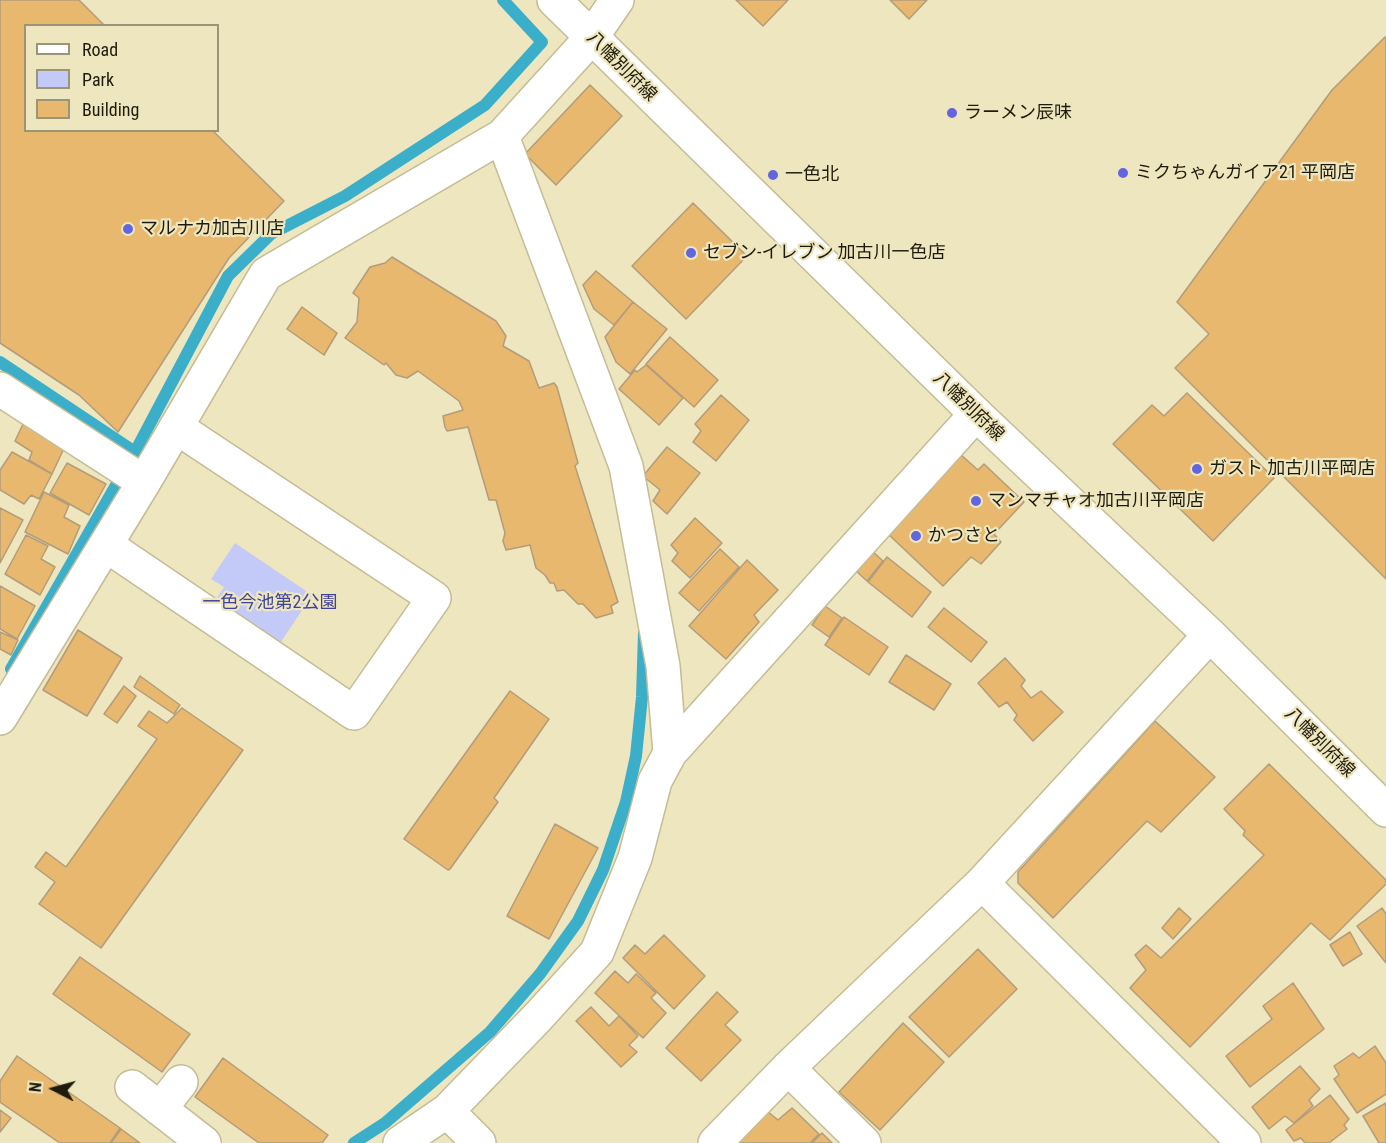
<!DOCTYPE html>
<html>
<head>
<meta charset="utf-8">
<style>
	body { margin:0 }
	#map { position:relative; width:1386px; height:1143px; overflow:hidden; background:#eee6be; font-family:"Roboto Condensed",sans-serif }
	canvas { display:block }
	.legend { position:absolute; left:24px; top:24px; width:195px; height:108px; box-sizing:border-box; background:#eee6be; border:2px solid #9b9577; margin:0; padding:8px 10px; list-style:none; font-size:18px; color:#1f1b0c }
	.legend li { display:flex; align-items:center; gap:12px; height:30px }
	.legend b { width:30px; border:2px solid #9b9577 }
	.north { position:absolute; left:24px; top:1059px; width:60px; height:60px; -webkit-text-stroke:4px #eee6be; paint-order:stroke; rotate:276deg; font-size:16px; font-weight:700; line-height:24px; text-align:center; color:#1f1b0c }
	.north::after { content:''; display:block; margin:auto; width:21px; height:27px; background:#1f1b0c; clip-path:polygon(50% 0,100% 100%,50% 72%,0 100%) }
</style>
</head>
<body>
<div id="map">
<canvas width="1386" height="1143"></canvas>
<ul class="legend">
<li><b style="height:8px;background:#fff"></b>Road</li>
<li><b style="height:16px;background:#c3caf8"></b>Park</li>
<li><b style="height:16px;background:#e8b86e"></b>Building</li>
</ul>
<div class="north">N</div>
</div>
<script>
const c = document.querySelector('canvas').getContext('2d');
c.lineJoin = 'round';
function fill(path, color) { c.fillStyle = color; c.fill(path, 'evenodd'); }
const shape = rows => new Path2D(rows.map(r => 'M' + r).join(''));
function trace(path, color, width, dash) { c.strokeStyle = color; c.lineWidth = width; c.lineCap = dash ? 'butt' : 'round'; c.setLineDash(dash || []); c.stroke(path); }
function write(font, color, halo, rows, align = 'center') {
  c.font = font + ' "Roboto Condensed","Noto Sans JP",sans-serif'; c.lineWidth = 4.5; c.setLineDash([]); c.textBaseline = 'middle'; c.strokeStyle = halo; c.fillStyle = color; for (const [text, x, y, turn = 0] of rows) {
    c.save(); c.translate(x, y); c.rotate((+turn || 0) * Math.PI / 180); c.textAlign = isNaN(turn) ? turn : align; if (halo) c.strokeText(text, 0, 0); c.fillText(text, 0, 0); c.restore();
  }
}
fill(shape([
	[235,543,312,595,279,645,215,601,224,587,211,579]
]), '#c3caf8');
trace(shape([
	[0,362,135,452],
	[11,669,135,452,228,276,271,234,345,196,485,105,542,42,503,0],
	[354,1143,385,1123,490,1032,540,974,578,921,603,870,626,802,636,756,642,697,644,633]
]), '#3baeca', 12);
const building = shape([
	[0,0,79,0,105,26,26,26,26,130,212,130,284,201,229,258,118,432,79,395,0,343,0,0],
	[736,0,788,0,763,26,736,0],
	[890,0,927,0,909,19,890,0],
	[1385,37,1386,38,1386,579,1175,368,1209,334,1177,302,1332,90,1385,37],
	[590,85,622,116,556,185,525,154,590,85],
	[693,203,747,256,686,319,632,266,693,203],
	[392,257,496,321,506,336,503,346,529,361,539,388,554,383,557,387,578,463,575,466,618,602,611,606,613,613,596,618,583,604,578,604,564,590,557,591,554,583,550,583,545,575,536,568,530,545,506,550,503,541,505,533,496,500,489,500,468,427,447,431,445,427,443,416,463,410,459,401,418,371,407,378,396,375,386,363,384,365,345,338,357,322,359,298,353,293,370,267,385,263,392,257],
	[596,271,633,302,614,325,594,309,583,285,596,271],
	[633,302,667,329,630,374,616,362,605,337,633,302],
	[302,307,337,333,324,355,287,329,302,307],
	[670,337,718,380,694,407,646,364,670,337],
	[646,365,683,398,659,425,619,389,635,370,637,372,646,365],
	[1187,393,1274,478,1213,541,1113,444,1152,405,1164,416,1187,393],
	[721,395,749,420,716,461,693,442,701,431,695,424,721,395],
	[24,422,66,444,52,474,29,460,32,452,15,441,24,422],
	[667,447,700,473,667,514,653,501,660,490,643,476,667,447],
	[12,452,52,474,39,499,31,495,24,504,0,490,0,470,12,452],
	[960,454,978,470,984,464,1024,502,994,534,1001,542,981,564,971,557,943,586,886,532,960,454],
	[67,463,106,484,89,515,50,493,67,463],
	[44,492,69,505,64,517,80,526,68,554,25,532,44,492],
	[0,508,23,520,0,563,0,508],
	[695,518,722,543,690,578,672,561,678,553,671,545,695,518],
	[26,535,48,546,41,559,55,567,40,595,5,574,26,535],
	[720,549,739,567,699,611,679,593,720,549],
	[872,551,883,561,867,581,855,570,872,551],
	[887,557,931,592,912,617,868,582,887,557],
	[747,560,778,590,754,615,759,622,726,659,689,626,747,560],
	[0,586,35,606,17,639,0,629,0,586],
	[825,606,842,618,829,637,812,625,825,606],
	[944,608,987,642,971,662,928,627,944,608],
	[844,617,888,647,869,675,825,645,844,617],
	[78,630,122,658,87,716,43,690,78,630],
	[0,632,18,640,11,655,0,649,0,632],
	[906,655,951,684,934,710,889,682,906,655],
	[1005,658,1025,680,1021,686,1031,698,1041,691,1063,712,1033,741,1014,720,1017,715,1007,702,999,707,978,683,1005,658],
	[140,676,180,705,174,714,134,687,140,676],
	[124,686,136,696,117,723,104,714,124,686],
	[510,691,549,719,494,798,498,802,450,869,448,870,404,839,510,691],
	[182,708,243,750,101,948,39,904,55,882,35,867,46,852,66,867,157,739,138,726,149,711,167,723,182,708],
	[1155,721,1215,777,1161,832,1147,821,1053,918,1018,883,1018,872,1155,721],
	[1269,764,1386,880,1386,884,1330,940,1311,923,1190,1047,1130,988,1146,970,1135,955,1146,945,1161,958,1264,855,1243,835,1245,831,1224,809,1269,764],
	[555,824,598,848,549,939,507,916,555,824],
	[1179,908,1191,919,1173,939,1162,928,1179,908],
	[1382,908,1386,914,1386,963,1357,926,1382,908],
	[1350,932,1362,954,1343,966,1330,945,1350,932],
	[664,935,705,976,674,1009,623,958,635,945,645,954,664,935],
	[978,949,1017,989,949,1057,909,1017,978,949],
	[80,957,190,1034,162,1072,53,994,80,957],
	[615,971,628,983,636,974,656,993,651,998,666,1013,643,1038,595,993,615,971],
	[1293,983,1324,1029,1250,1087,1226,1056,1272,1019,1263,1006,1293,983],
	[717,992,738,1012,725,1025,741,1040,701,1081,666,1048,717,992],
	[591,1007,609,1026,619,1016,638,1036,629,1045,637,1052,621,1067,576,1021,591,1007],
	[903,1023,944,1062,880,1130,839,1092,903,1023],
	[1375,1046,1386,1063,1386,1094,1357,1113,1334,1079,1339,1075,1334,1066,1353,1053,1359,1058,1375,1046],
	[17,1056,120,1128,110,1143,60,1143,0,1102,0,1081,17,1056],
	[223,1058,328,1135,322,1143,259,1143,195,1097,223,1058],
	[1300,1066,1320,1089,1309,1100,1313,1106,1294,1123,1285,1116,1269,1129,1252,1107,1300,1066],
	[1330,1095,1349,1119,1344,1125,1347,1129,1329,1143,1305,1143,1301,1138,1294,1141,1286,1130,1330,1095],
	[1386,1103,1386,1143,1379,1143,1363,1116,1386,1103],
	[792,1108,819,1134,810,1143,735,1143,767,1111,778,1120,792,1108],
	[0,1110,11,1118,0,1132,0,1110],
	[121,1129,140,1143,111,1143,121,1129],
	[822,1133,832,1143,812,1143,822,1133]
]);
fill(building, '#e8b86e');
trace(building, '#b39c7b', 1.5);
const minor = shape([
	[502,136,626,466,663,666,670,753],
	[0,389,144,482],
	[106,545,354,713,434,598,176,427],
	[0,718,144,482,266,274,502,136,591,38,617,0],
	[982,883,1244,1143],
	[788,1068,864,1143],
	[132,1087,204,1143],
	[160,1109,181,1082],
	[447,1111,479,1143],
	[400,1143,447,1111,537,1018,597,952,635,858,655,781,670,753,976,414],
	[715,1143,788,1068,982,883,1210,635]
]);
const secondary = shape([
	[554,0,976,414,1210,635,1386,810]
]);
trace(minor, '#c4bc95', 36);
trace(secondary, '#c4bc95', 36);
trace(minor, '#fff', 33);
trace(secondary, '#fff', 33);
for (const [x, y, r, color] of [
	[952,113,6,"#6166df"],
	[1123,173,6,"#6166df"],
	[773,175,6,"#6166df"],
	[128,229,6,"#6166df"],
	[691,253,6,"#6166df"],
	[1197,469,6,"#6166df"],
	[976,501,6,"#6166df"],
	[916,536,6,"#6166df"]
]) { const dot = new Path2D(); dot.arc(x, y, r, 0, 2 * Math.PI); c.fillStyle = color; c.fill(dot); trace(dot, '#eee6be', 2); }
write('18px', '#1f1b0c', '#eee6be', [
	["八幡別府線",621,67,45],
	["八幡別府線",968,407,44],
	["八幡別府線",1319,743,45]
]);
write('18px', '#1f1b0c', '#eee6be', [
	["ラーメン辰味",964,113],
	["ミクちゃんガイア21 平岡店",1135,173],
	["一色北",785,175],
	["マルナカ加古川店",140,229],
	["セブン-イレブン 加古川一色店",703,253],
	["ガスト 加古川平岡店",1209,469],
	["マンマチャオ加古川平岡店",988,501],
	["かつさと",928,536]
], 'left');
write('18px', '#404399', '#eee6be', [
	["一色今池第2公園",270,603]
]);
</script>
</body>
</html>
